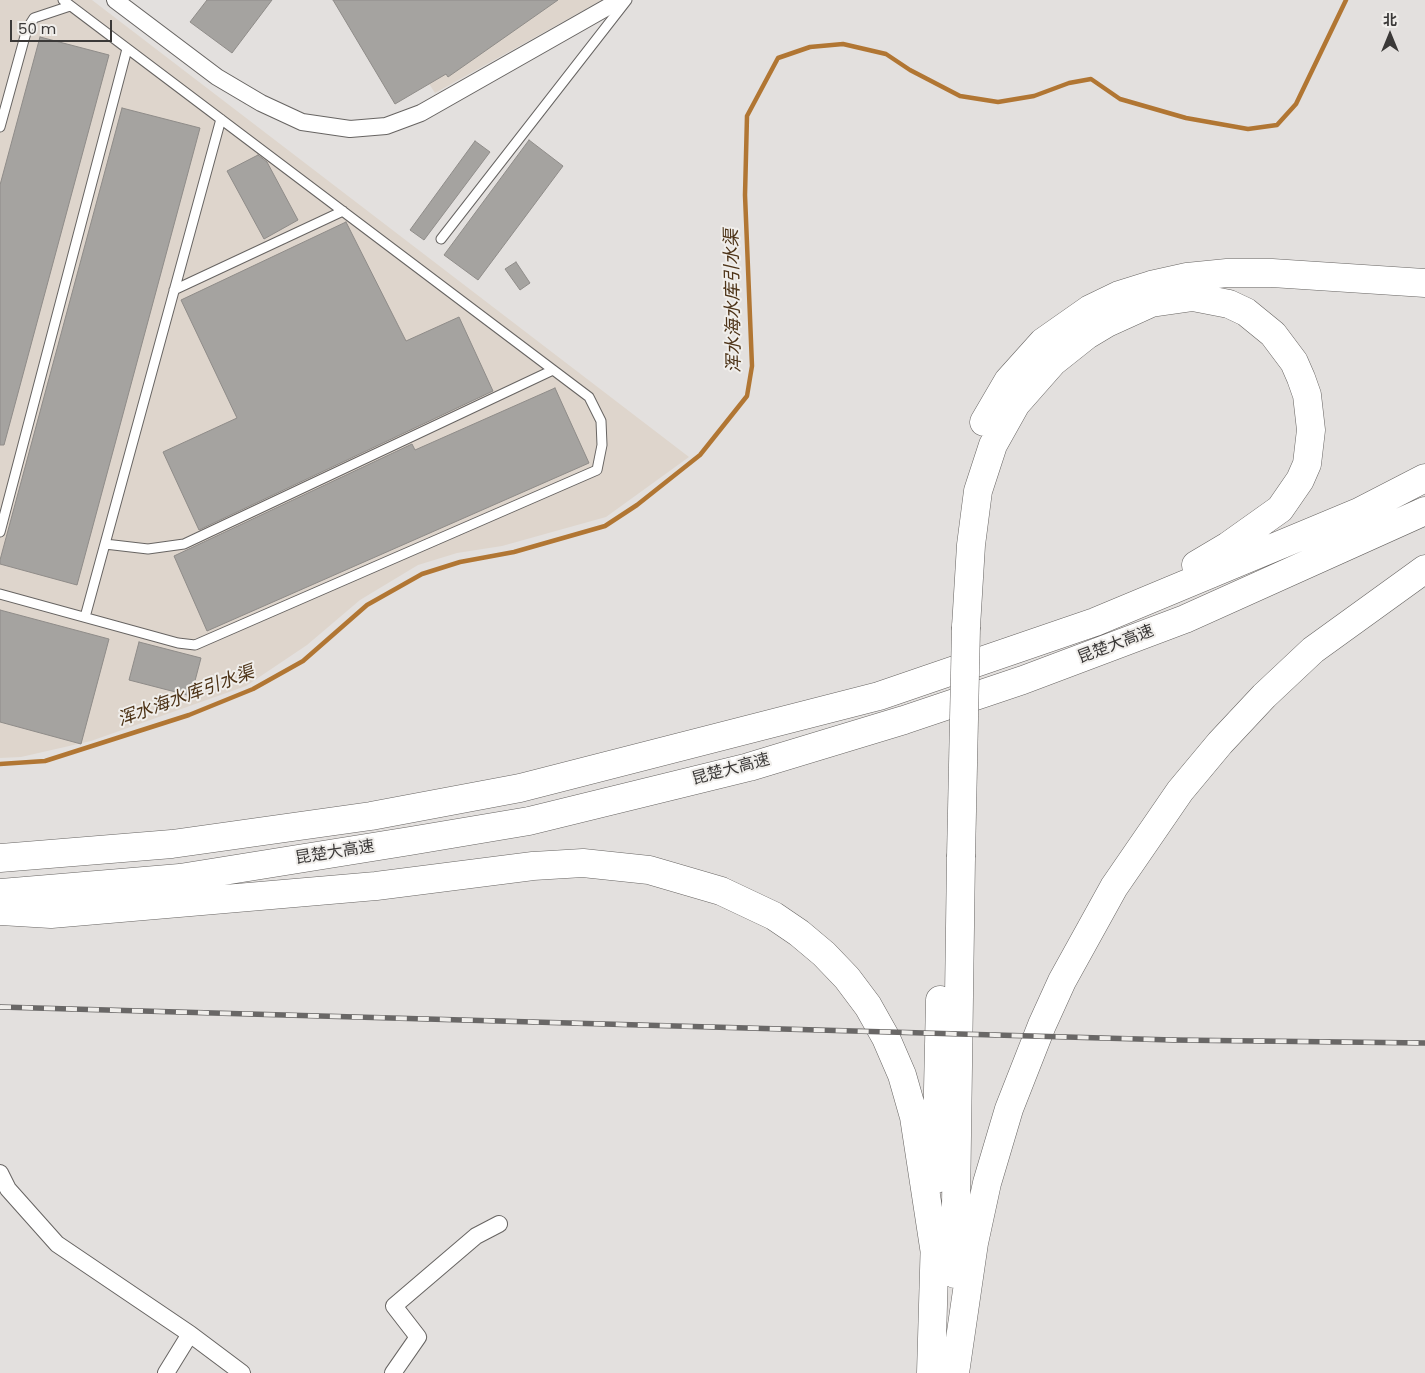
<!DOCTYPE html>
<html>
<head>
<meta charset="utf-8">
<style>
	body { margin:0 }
	#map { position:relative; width:1425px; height:1373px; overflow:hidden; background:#e3e0de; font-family:Poppins,"Noto Sans SC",sans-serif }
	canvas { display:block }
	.north { position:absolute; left:1365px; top:10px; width:50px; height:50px; -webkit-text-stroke:4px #f0eeeb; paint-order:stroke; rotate:0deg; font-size:14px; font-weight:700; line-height:20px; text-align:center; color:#3b3938 }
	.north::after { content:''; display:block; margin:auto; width:18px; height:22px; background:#3b3938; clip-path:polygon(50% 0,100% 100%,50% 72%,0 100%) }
	.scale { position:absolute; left:10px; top:20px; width:102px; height:22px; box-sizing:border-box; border:2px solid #3b3938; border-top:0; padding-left:6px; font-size:15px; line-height:18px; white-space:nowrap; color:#3b3938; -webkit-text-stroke:4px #f0eeeb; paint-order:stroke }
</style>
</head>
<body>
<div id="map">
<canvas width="1425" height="1373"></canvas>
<div class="north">北</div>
<div class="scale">50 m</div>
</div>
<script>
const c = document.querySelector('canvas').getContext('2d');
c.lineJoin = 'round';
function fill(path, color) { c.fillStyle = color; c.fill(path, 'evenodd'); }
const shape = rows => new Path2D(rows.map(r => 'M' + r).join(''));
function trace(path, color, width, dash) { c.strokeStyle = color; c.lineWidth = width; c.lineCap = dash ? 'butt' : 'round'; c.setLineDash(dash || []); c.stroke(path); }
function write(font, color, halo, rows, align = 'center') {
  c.font = font + ' Poppins,"Noto Sans SC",sans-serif'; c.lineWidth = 4; c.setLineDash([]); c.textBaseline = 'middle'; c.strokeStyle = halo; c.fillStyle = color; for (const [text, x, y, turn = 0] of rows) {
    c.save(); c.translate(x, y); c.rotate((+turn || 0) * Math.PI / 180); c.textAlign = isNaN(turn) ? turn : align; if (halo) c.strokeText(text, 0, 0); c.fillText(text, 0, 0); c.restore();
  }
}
fill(shape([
	[0,0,92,0,689,457,606,517,502,546,457,553,418,565,360,600,307,645,246,686,91,741,21,757,0,758],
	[375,0,602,0,435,93]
]), '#ded5cc');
trace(shape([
	[0,764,45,761,189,715,253,689,303,661,367,605,422,574,460,562,514,552,605,526,637,505,700,455,747,396,752,366,745,195,747,116,778,58,810,47,843,44,886,54,910,70,960,96,998,102,1034,96,1069,83,1091,79,1120,99,1186,118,1248,129,1277,125,1296,104,1346,0]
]), '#b17633', 4.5);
const building = shape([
	[207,0,272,0,232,53,190,22,207,0],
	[333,0,558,0,448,77,446,74,395,104,333,0],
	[40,37,109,55,4,445,0,445,0,185,40,37],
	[122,108,200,128,77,585,0,564,0,560,122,108],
	[529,140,563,166,478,280,444,255,529,140],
	[475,141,490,152,424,240,410,230,475,141],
	[258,155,267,162,298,220,264,239,227,171,258,155],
	[346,222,406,341,459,317,493,391,199,530,163,452,237,418,181,300,346,222],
	[516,262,530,283,520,290,505,269,516,262],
	[555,388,589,463,207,631,174,556,412,444,415,450,555,388],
	[0,610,109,639,81,744,0,722,0,610],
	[139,642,201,658,191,696,129,680,139,642]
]);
fill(building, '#a5a3a0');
trace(building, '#8f8c89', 1);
const lane = shape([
	[0,127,27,29,34,18,70,6],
	[441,239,627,0],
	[174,290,343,211],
	[0,532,127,49],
	[105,544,148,549,184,544,553,370],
	[0,594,178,643,195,645,597,470,602,445,601,421,589,397,63,0],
	[85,617,221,119]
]);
const street = shape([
	[115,0,217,77,261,103,302,122,350,129,386,126,421,113,620,0],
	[0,1173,8,1189,57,1244,190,1334,242,1373],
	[166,1373,190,1334],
	[393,1373,418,1337,394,1306,476,1236,499,1224]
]);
const highway = shape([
	[984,422,1008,381,1043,342,1090,309,1119,295,1151,285,1187,277,1227,273,1272,273,1425,283],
	[966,627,971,545,978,491,993,445,1016,404,1053,362,1087,335,1107,323,1151,303,1193,297,1229,304,1246,312,1273,334,1294,362,1301,378,1307,395,1311,430,1307,464,1300,480,1280,509,1228,546,1196,565],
	[0,858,172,844,371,816,520,788,879,696,1095,622,1359,512,1425,478],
	[0,893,180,878,410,841,529,821,749,767,904,720,1023,680,1185,619,1425,511],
	[0,911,51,914,376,886,533,866,583,863,649,870,721,891,774,916,799,933,824,954,847,978,868,1006,886,1038,902,1075,914,1117,935,1254],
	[936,1179,940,1000],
	[955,1274,961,857],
	[931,1373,935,1237],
	[955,1373,974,1243,987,1183,1009,1109,1042,1025,1062,981,1114,887,1180,791,1220,743,1264,696,1313,650,1425,569]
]);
trace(lane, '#676462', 11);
trace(street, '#676462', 18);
trace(highway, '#676462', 29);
trace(lane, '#fff', 9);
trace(street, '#fff', 16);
trace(highway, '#fff', 28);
const rail = shape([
	[0,1007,1173,1040,1425,1043]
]);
trace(rail, '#696766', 5.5);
trace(rail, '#f0eeeb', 4, [11]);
const highwayBridge = shape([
	[961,857,966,627]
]);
trace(highwayBridge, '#676462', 29, []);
trace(highwayBridge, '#fff', 28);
write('16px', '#3b3938', '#f0eeeb', [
	["昆楚大高速",1116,645,-21],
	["昆楚大高速",731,770,-15],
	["昆楚大高速",335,853,-9]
]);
write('italic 18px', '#4d3317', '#f0eeeb', [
	["浑水海水库引水渠",734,301,-91],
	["浑水海水库引水渠",186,697,-20]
]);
</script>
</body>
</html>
